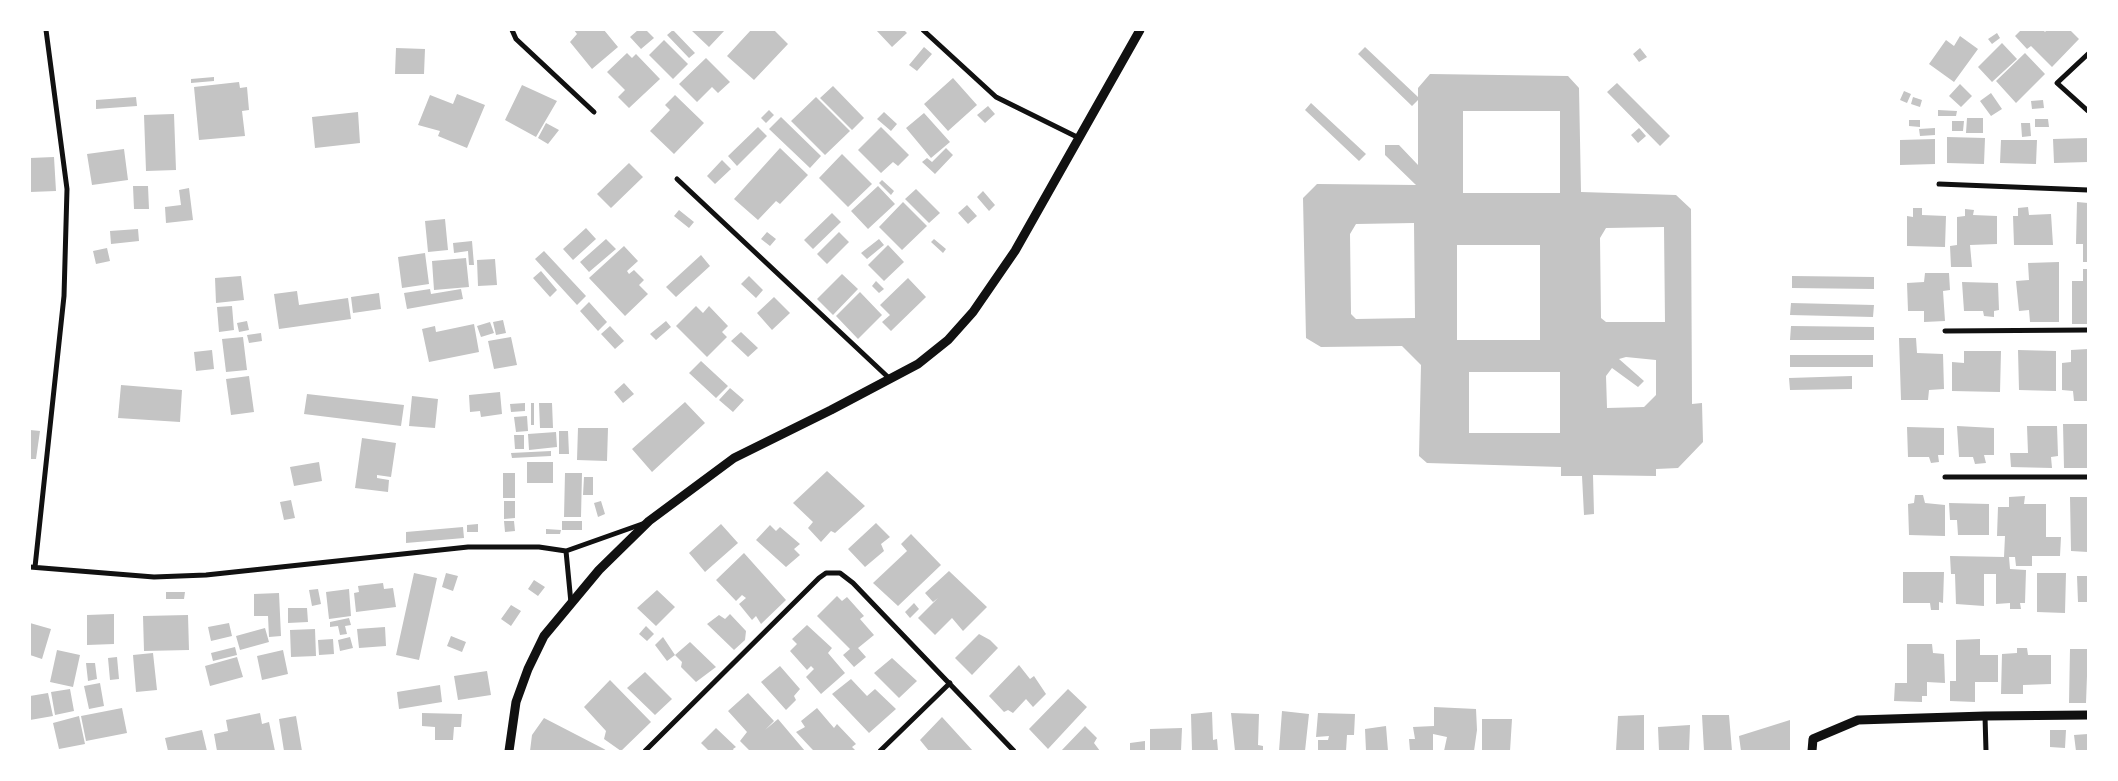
<!DOCTYPE html>
<html>
<head>
<meta charset="utf-8">
<style>
	body { margin:0 }
	#map { position:relative; width:2118px; height:781px; overflow:hidden; background:#fff; font-family:"Nunito Sans",sans-serif }
	canvas { display:block }
	.frame { position:absolute; inset:0; border:31px solid #fff; pointer-events:none }
</style>
</head>
<body>
<div id="map">
<canvas width="2118" height="781"></canvas>
<div class="frame"></div>
</div>
<script>
const c = document.querySelector('canvas').getContext('2d');
c.lineJoin = 'round';
function fill(path, color) { c.fillStyle = color; c.fill(path, 'evenodd'); }
const shape = rows => new Path2D(rows.map(r => 'M' + r).join(''));
function trace(path, color, width, dash) { c.strokeStyle = color; c.lineWidth = width; c.lineCap = dash ? 'butt' : 'round'; c.setLineDash(dash || []); c.stroke(path); }
fill(shape([
	[574,30,604,30,618,47,592,69,570,42,577,34],
	[638,30,646,30,654,38,641,49,630,37],
	[673,30,695,53,689,58,667,35],
	[691,30,725,30,709,47],
	[751,30,774,30,788,44,754,80,727,56],
	[876,30,904,30,907,33,892,47],
	[2021,30,2043,30,2045,32,2047,30,2070,30,2079,39,2052,67,2031,46,2027,49,2015,36],
	[1997,33,2000,38,1992,44,1988,39],
	[1960,36,1978,49,1954,82,1929,64,1946,40,1954,46],
	[664,40,688,64,673,79,649,55],
	[2002,43,2017,59,1992,82,1978,67],
	[924,47,932,54,917,71,909,65],
	[1365,47,1418,97,1418,88,1430,74,1568,76,1579,88,1581,192,1676,195,1691,209,1692,404,1702,403,1703,442,1678,468,1656,469,1656,476,1593,475,1594,514,1584,515,1582,476,1561,476,1561,467,1427,463,1419,456,1421,365,1402,346,1321,347,1306,338,1303,198,1317,184,1416,185,1385,155,1385,145,1399,145,1418,165,1418,100,1412,106,1358,54],
	[1463,111,1560,111,1560,193,1463,193],
	[1414,223,1415,318,1356,319,1351,314,1350,234,1356,224],
	[1664,227,1665,322,1606,322,1601,318,1600,238,1606,228],
	[1457,245,1540,245,1540,340,1457,340],
	[1626,357,1656,360,1656,395,1644,407,1607,408,1606,376,1612,368,1638,387,1644,381,1619,359],
	[1469,372,1560,372,1560,433,1469,433],
	[396,48,425,49,424,74,395,74],
	[1640,48,1647,57,1639,62,1633,54],
	[627,53,632,58,636,54,660,79,629,108,618,97,625,90,607,72],
	[2025,53,2045,74,2016,103,1996,81],
	[706,58,730,82,718,93,712,87,697,102,679,84],
	[214,77,214,81,191,83,191,79],
	[953,78,977,105,948,131,924,104],
	[239,82,240,88,247,87,249,110,242,111,245,136,199,140,194,87],
	[1617,83,1670,136,1660,146,1607,92],
	[1960,84,1972,96,1961,107,1949,96],
	[522,85,557,101,536,137,505,120],
	[833,86,864,118,852,130,820,98],
	[1904,91,1911,94,1907,103,1900,100],
	[1991,93,2002,109,1991,116,1980,101],
	[457,94,485,105,467,148,438,136,440,131,418,125,430,95,453,104],
	[675,95,704,123,674,154,650,131,670,110,665,105],
	[136,97,137,106,96,109,96,100],
	[816,97,850,131,825,155,791,121],
	[1913,97,1922,100,1920,107,1911,104],
	[2043,100,2044,108,2032,109,2031,101],
	[1311,103,1366,154,1359,161,1305,110],
	[988,106,995,114,985,123,977,115],
	[769,110,774,115,766,123,761,118],
	[1938,110,1957,111,1956,116,1938,116],
	[358,112,360,143,315,148,312,117],
	[884,112,897,124,891,131,877,119],
	[924,113,950,142,931,158,906,128],
	[174,114,176,170,146,171,144,115],
	[781,117,821,156,810,168,769,129],
	[1967,118,1983,118,1983,133,1966,133],
	[2035,119,2048,119,2049,127,2035,127],
	[1909,120,1920,120,1920,127,1909,126],
	[1952,121,1964,121,1963,131,1952,131],
	[546,123,559,130,548,144,538,138],
	[2021,123,2030,123,2031,136,2022,137],
	[758,127,767,136,737,166,728,156],
	[881,127,909,155,898,166,893,162,881,173,858,150],
	[1639,128,1646,136,1638,143,1631,135],
	[1935,128,1935,135,1920,136,1919,129],
	[1947,137,1985,138,1984,164,1947,163],
	[2088,138,2088,162,2054,163,2053,139],
	[1935,139,1935,164,1900,165,1900,140],
	[2001,140,2037,140,2036,164,2000,163],
	[780,148,808,175,780,204,776,201,758,220,734,199],
	[946,148,953,155,935,174,922,162,927,158,932,162],
	[124,149,128,180,92,185,87,154],
	[842,154,872,184,848,207,819,178],
	[54,157,56,191,30,192,30,158],
	[722,160,731,169,715,184,707,176],
	[629,163,643,177,611,208,597,194],
	[882,180,894,191,891,195,879,183],
	[133,186,148,186,149,209,134,209],
	[878,186,895,204,868,229,851,211],
	[189,188,193,220,166,223,165,207,181,205,179,190],
	[916,189,940,213,929,223,905,199],
	[983,191,995,205,989,211,977,197],
	[903,202,927,226,902,250,879,227],
	[2077,202,2088,203,2088,262,2083,262,2083,244,2076,244],
	[967,205,977,216,968,224,958,213],
	[2028,207,2029,215,2051,214,2053,245,2014,245,2013,216,2018,216,2018,208],
	[1913,208,1922,208,1922,215,1946,216,1945,247,1907,246,1907,216,1913,217],
	[1965,209,1974,210,1973,215,1997,216,1997,244,1970,245,1972,267,1951,267,1950,246,1957,245,1957,217,1965,216],
	[679,210,694,222,689,228,674,216],
	[832,213,841,222,813,249,804,240],
	[445,219,448,250,428,252,425,221],
	[586,228,596,239,573,260,563,249],
	[138,229,139,241,111,244,110,231],
	[767,232,776,239,770,246,761,239],
	[839,232,849,242,827,264,817,254],
	[606,239,616,249,589,272,580,262],
	[879,239,884,245,867,259,861,253],
	[934,239,946,249,943,253,931,242],
	[472,241,474,265,469,265,468,251,454,253,453,243],
	[888,245,904,262,884,281,868,265],
	[624,246,638,261,627,271,629,274,634,270,644,280,639,285,648,294,625,316,589,278],
	[107,248,110,261,96,264,93,251],
	[544,251,586,296,577,305,535,259],
	[425,253,429,284,402,288,398,257],
	[701,255,710,266,676,297,666,287],
	[466,258,469,287,434,290,432,261],
	[495,259,497,285,478,286,477,260],
	[2059,262,2059,322,2030,322,2029,310,2019,311,2016,281,2029,280,2028,263],
	[2083,269,2088,269,2088,324,2072,324,2072,281,2083,281],
	[541,271,557,290,550,297,533,278],
	[1925,273,1949,273,1950,290,1943,291,1945,321,1924,322,1924,311,1908,311,1907,283,1924,282],
	[842,274,858,289,833,315,817,299],
	[241,276,244,300,216,303,215,278],
	[749,276,763,290,756,298,741,284],
	[1792,276,1874,277,1874,289,1792,288],
	[908,278,926,297,891,331,882,322,890,315,880,305],
	[876,281,884,289,879,293,872,286],
	[1962,282,1998,283,1999,310,1994,311,1994,317,1984,316,1983,311,1964,311],
	[430,289,431,294,461,289,463,299,407,309,404,293],
	[297,291,299,305,348,298,351,319,279,329,274,294],
	[860,292,882,315,858,339,836,316],
	[379,293,381,309,353,313,351,297],
	[774,297,790,313,772,330,757,313],
	[589,302,607,322,598,331,580,311],
	[1791,303,1874,305,1873,317,1790,315],
	[232,306,234,330,219,332,217,307],
	[696,306,703,313,709,306,728,326,722,332,727,337,707,357,676,326],
	[503,320,506,333,496,335,493,322],
	[247,321,249,330,239,332,237,323],
	[666,321,671,327,656,340,650,334],
	[490,322,494,333,481,337,477,326],
	[474,324,479,352,429,362,422,329,435,326,436,332],
	[610,326,624,341,615,349,601,334],
	[1791,326,1874,327,1874,340,1790,340],
	[741,332,758,348,748,357,731,341],
	[261,333,262,341,249,343,247,335],
	[243,337,247,370,226,372,222,339],
	[511,337,517,365,494,369,488,341],
	[1899,338,1916,338,1917,353,1943,354,1944,389,1929,390,1928,400,1901,400],
	[2088,349,2088,401,2074,401,2073,391,2062,390,2062,363,2071,362,2071,350],
	[212,350,214,369,196,371,194,352],
	[2018,350,2056,351,2056,391,2019,390],
	[1964,351,2001,351,2000,392,1952,391,1952,362,1964,363],
	[1790,355,1873,355,1873,367,1790,367],
	[701,361,728,386,716,398,689,373],
	[249,376,254,412,231,415,226,379],
	[1852,376,1852,389,1790,390,1789,378],
	[624,383,634,394,623,403,614,392],
	[121,385,182,390,180,422,118,418],
	[730,388,744,400,733,412,719,400],
	[500,392,502,414,481,417,480,411,470,412,469,395],
	[307,394,404,405,401,426,304,414],
	[412,396,438,399,435,428,409,426],
	[685,402,705,423,652,472,632,449],
	[525,403,525,411,511,412,510,404],
	[531,403,534,403,534,425,531,425],
	[539,403,552,403,553,428,540,428],
	[527,416,528,431,516,432,514,417],
	[2063,424,2088,424,2088,468,2064,468],
	[1957,426,1994,428,1994,455,1984,455,1986,463,1975,464,1973,457,1959,457],
	[2027,426,2057,426,2058,456,2051,457,2052,468,2011,467,2010,453,2028,453],
	[1907,427,1944,428,1944,455,1938,455,1939,462,1931,463,1929,457,1908,457],
	[578,428,608,428,607,461,577,460],
	[30,430,40,431,36,459,30,459],
	[559,431,568,431,569,454,559,454],
	[556,432,557,447,529,450,528,434],
	[514,435,524,435,524,449,515,449],
	[362,438,396,443,391,477,377,475,377,478,389,480,388,492,355,488],
	[551,451,551,456,512,458,511,453],
	[319,462,322,481,294,486,290,467],
	[527,462,553,462,553,483,527,483],
	[827,471,865,506,835,533,831,531,821,542,808,528,813,522,793,503],
	[503,473,515,473,515,498,503,498],
	[565,473,582,473,581,517,564,517],
	[584,477,593,477,593,495,583,495],
	[1915,495,1923,495,1925,503,1945,505,1945,536,1909,535,1908,504,1914,503],
	[2025,496,2024,504,2046,504,2046,537,2061,537,2060,556,2032,556,2032,566,2016,566,2015,557,2009,557,2010,569,2026,570,2025,603,2020,603,2021,609,2010,609,2010,603,1996,604,1996,574,1984,574,1984,606,1956,604,1955,574,1951,574,1950,556,2004,557,2005,536,1997,536,1998,507,2009,507,2009,497],
	[2070,497,2088,497,2088,552,2071,551],
	[291,500,295,518,284,520,280,502],
	[504,501,515,501,515,518,504,519],
	[601,501,605,514,598,517,594,503],
	[1949,503,1989,504,1989,535,1958,535,1957,520,1950,520],
	[504,521,514,521,515,531,505,532],
	[562,521,582,521,582,530,562,530],
	[876,523,890,537,881,544,884,551,865,567,848,549],
	[478,524,478,532,467,532,467,525],
	[721,524,738,543,705,572,689,553],
	[770,525,776,531,780,527,800,544,794,549,800,555,786,567,756,540],
	[463,527,464,538,406,543,406,532],
	[546,529,561,530,560,534,546,534],
	[911,534,941,565,898,606,873,583,907,551,901,544],
	[744,553,786,600,761,624,756,616,752,620,739,604,746,598,742,595,736,601,716,580],
	[949,571,987,607,963,631,952,618,935,635,918,618,938,598,933,602,925,593],
	[1903,572,1944,572,1943,603,1939,602,1939,610,1931,610,1930,603,1903,603],
	[414,573,437,578,419,660,396,655],
	[446,573,458,576,453,591,442,587],
	[2037,573,2066,573,2065,613,2037,612],
	[2077,576,2088,576,2088,602,2078,602],
	[534,580,545,587,538,596,528,589],
	[383,583,384,589,393,588,396,607,356,612,354,593,359,592,358,586],
	[318,589,321,604,312,606,309,590],
	[349,589,351,616,329,619,326,592],
	[657,590,675,607,656,626,637,608],
	[166,592,185,592,184,599,166,599],
	[279,593,281,636,269,637,268,616,254,616,254,594],
	[837,596,842,601,847,597,864,616,860,619,874,635,858,648,866,657,854,667,843,655,850,649,817,616],
	[914,603,919,609,910,618,905,612],
	[511,605,521,611,511,626,501,619],
	[288,608,307,608,308,622,288,623],
	[114,614,114,644,87,645,87,615],
	[730,614,746,631,745,640,734,650,707,624,719,615,725,619],
	[188,615,189,650,144,651,143,616],
	[349,618,351,625,345,626,347,634,340,635,338,626,330,627,330,622],
	[30,623,51,629,42,659,30,655],
	[229,623,232,636,211,641,208,627],
	[807,625,832,648,828,653,845,673,821,694,806,677,814,669,811,666,807,670,790,651,797,644,792,639],
	[646,626,654,634,647,641,639,634],
	[385,627,386,646,359,648,357,629],
	[265,628,269,642,240,650,236,636],
	[315,629,316,656,291,657,290,630],
	[979,634,990,640,998,648,972,675,955,658],
	[451,636,466,642,462,652,447,646],
	[350,637,353,648,340,651,338,640],
	[663,637,675,655,667,661,655,645],
	[333,639,334,654,319,655,318,640],
	[1980,639,1980,655,1998,655,1998,682,1975,682,1975,702,1950,701,1950,681,1956,681,1956,640],
	[690,642,716,667,696,682,681,667,682,662,675,655],
	[1907,644,1932,644,1933,653,1944,654,1945,683,1927,682,1927,696,1922,696,1922,702,1894,701,1895,683,1907,683],
	[235,647,237,655,213,661,211,653],
	[2017,648,2027,648,2028,655,2051,655,2051,684,2023,685,2023,694,2001,694,2002,654,2017,653],
	[2070,649,2088,649,2086,703,2069,703],
	[57,650,80,655,73,687,50,682],
	[283,650,288,674,262,680,257,656],
	[153,653,157,690,136,692,133,655],
	[117,657,119,679,110,680,108,658],
	[237,657,243,677,210,686,205,666],
	[892,658,917,681,899,698,874,673],
	[86,663,95,663,97,679,88,681],
	[1019,665,1030,679,1034,676,1046,694,1033,707,1026,699,1013,713,1008,710,1004,712,989,696],
	[780,666,800,689,794,696,796,700,786,710,761,682],
	[487,671,491,695,458,700,454,676],
	[645,672,672,699,655,715,627,688],
	[851,679,867,696,875,689,896,709,869,733,832,694],
	[610,680,651,722,621,751,604,739,606,731,584,707],
	[100,683,104,706,89,709,84,686],
	[440,685,442,702,399,709,397,692],
	[70,689,74,711,55,715,51,692],
	[1068,689,1087,707,1048,749,1029,729],
	[48,693,53,716,30,720,30,696],
	[748,693,774,721,765,730,778,719,805,751,750,751,740,741,747,732,728,711],
	[1434,707,1476,709,1477,730,1474,751,1444,751,1447,737,1433,734,1433,751,1410,751,1409,739,1415,739,1413,727,1434,726],
	[122,708,127,733,86,741,81,716],
	[817,708,834,728,837,724,856,744,852,747,856,751,814,751,811,748,796,732,805,727,801,721],
	[1282,711,1309,714,1305,751,1279,751],
	[1212,712,1213,740,1217,739,1218,751,1192,751,1191,714],
	[260,713,262,724,269,722,275,751,217,751,214,734,228,731,226,720],
	[422,713,462,714,461,727,454,727,453,740,435,740,435,727,422,726],
	[1231,713,1259,714,1258,745,1263,746,1263,751,1235,751],
	[1318,713,1355,714,1354,735,1347,735,1346,751,1318,751,1318,740,1328,740,1329,736,1316,737],
	[1644,715,1644,751,1616,751,1618,716],
	[1702,715,1729,715,1732,751,1704,751],
	[79,716,85,744,59,749,53,723],
	[296,716,302,751,284,751,279,719],
	[942,717,973,751,929,751,920,740],
	[544,718,604,749,607,751,530,751,532,735],
	[1482,719,1512,719,1510,751,1482,751],
	[1790,720,1790,751,1741,751,1739,736],
	[1690,725,1689,751,1659,751,1658,727],
	[1085,726,1097,738,1094,743,1100,751,1061,751],
	[1386,726,1388,751,1366,751,1365,729],
	[716,728,736,747,733,749,734,751,709,751,701,743],
	[1182,728,1181,751,1150,751,1150,729],
	[202,730,207,751,168,751,165,738],
	[2050,730,2066,730,2065,748,2050,747],
	[2088,734,2088,751,2076,751,2074,735],
	[1145,741,1145,751,1130,751,1130,743]
]), '#c4c4c4');
trace(shape([
	[512,30,516,39,594,112],
	[923,30,996,97,1079,138],
	[2088,54,2057,83,2088,111],
	[677,179,890,379],
	[1939,184,2088,190],
	[1945,331,2088,330],
	[1945,477,2088,477],
	[566,551,571,603],
	[30,567,154,577,206,575,468,547,539,547,566,551,645,523],
	[35,567,64,296,67,189,46,30],
	[1985,716,1986,751],
	[645,751,819,578,826,573,840,573,853,583,1014,751],
	[880,751,950,683]
]), '#111', 5);
trace(shape([
	[509,751,516,702,528,669,544,636,599,570,649,521,734,458,831,410,918,364,948,340,973,312,1015,251,1140,30],
	[1812,751,1813,739,1858,720,1985,716,2088,715]
]), '#111', 9);
</script>
</body>
</html>
